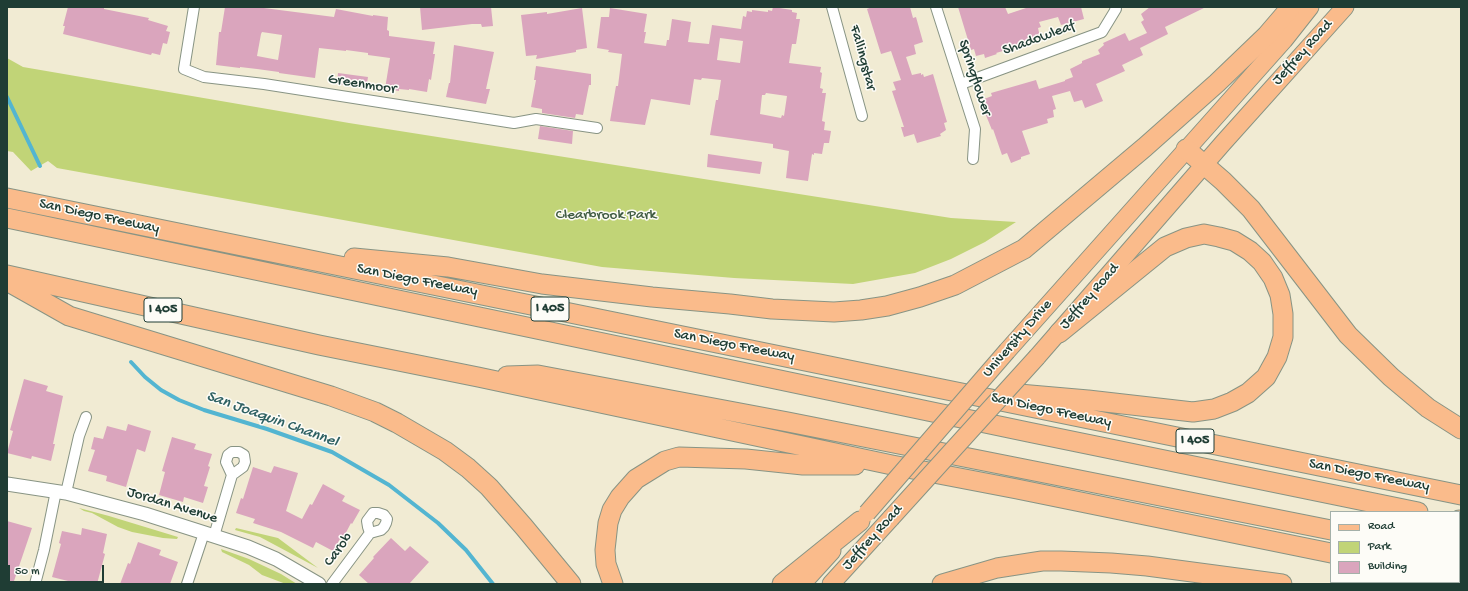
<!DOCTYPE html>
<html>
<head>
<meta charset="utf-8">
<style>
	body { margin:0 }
	#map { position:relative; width:1468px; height:591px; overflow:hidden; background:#f1ebd3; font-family:"Gochi Hand",sans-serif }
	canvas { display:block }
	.frame { position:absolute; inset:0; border:8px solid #1f3d34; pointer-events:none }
	.legend { position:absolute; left:1330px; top:511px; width:130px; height:72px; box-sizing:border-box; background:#fdfcf7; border:1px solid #a4b0a9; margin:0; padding:5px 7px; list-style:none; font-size:12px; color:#1f3d34 }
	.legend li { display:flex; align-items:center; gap:8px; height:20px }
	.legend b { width:20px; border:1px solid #a4b0a9 }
	.scale { position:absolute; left:8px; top:565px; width:96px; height:18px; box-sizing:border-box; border:2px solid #1f3d34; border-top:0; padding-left:5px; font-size:12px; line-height:14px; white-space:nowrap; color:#1f3d34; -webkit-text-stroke:3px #fdfcf7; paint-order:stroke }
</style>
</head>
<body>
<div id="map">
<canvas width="1468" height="591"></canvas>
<div class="frame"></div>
<ul class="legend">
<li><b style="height:5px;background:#fabb8b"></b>Road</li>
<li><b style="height:11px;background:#c1d477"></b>Park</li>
<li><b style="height:11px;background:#daa5bd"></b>Building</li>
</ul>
<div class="scale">50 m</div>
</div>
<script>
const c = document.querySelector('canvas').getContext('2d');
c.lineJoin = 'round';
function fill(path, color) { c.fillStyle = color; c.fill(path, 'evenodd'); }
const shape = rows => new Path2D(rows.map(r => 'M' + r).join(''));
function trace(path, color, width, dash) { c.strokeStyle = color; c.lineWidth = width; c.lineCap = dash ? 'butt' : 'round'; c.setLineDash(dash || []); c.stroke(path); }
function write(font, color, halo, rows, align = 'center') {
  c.font = font + ' "Gochi Hand",sans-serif'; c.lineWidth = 3; c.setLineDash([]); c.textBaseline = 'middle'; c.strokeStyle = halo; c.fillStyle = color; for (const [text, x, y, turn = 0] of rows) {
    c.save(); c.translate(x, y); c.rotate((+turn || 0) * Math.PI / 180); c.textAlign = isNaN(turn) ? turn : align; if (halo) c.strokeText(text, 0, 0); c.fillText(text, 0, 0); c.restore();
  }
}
fill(shape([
	[7,58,23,67,349,123,951,218,1016,222,985,242,951,259,915,273,853,284,734,278,602,267,57,168,48,161,31,171,13,152,7,151],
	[79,508,109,516,178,537,177,539,163,538,132,532,118,527,92,513,84,511],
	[236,528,278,538,318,568,260,537,235,530],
	[221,549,249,559,281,574,297,584,286,584,262,575,249,565,222,552]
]), '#c1d477');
trace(shape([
	[7,97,40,166],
	[131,362,145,377,161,390,179,400,204,410,267,429,332,452,389,485,438,523,466,550,493,584]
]), '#53b5d1', 4);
fill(shape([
	[68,7,104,7,104,9,149,18,148,20,168,26,166,31,170,32,167,44,163,43,160,55,152,53,151,55,63,34,65,26,63,26],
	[225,7,256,7,334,17,336,9,373,16,373,15,388,17,387,30,389,31,389,36,435,42,433,54,435,54,431,80,429,79,427,92,409,89,409,90,399,89,399,91,385,89,390,58,368,55,368,53,346,50,346,51,319,48,315,78,279,73,279,72,257,69,240,67,240,68,216,65,219,32,221,32],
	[262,32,282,35,278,60,257,56,261,34],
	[420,7,491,7,493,26,482,27,481,24,472,24,422,30],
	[773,7,792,10,792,12,797,13,796,19,800,19,796,44,792,44,789,63,821,67,820,72,822,73,820,88,823,89,822,93,826,93,822,121,825,122,824,130,831,131,829,143,824,143,822,154,814,153,814,155,812,154,808,181,786,178,789,151,773,148,773,144,710,135,716,100,718,100,721,80,702,78,701,80,694,79,690,105,651,99,645,125,610,121,616,86,618,86,622,54,608,52,609,50,597,48,601,17,609,17,610,8,647,14,644,32,646,32,644,43,666,46,667,40,669,40,672,19,691,22,688,42,709,44,712,25,741,29,743,16,746,17,747,11,752,12,752,10,768,12,768,10,772,11],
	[720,38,743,41,740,63,717,60],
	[766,93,787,96,784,116,782,115,781,118,760,114,762,95,765,95],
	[872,7,910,7,913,18,916,17,923,42,914,45,916,54,906,57,912,75,921,73,921,75,923,74,924,77,933,74,947,122,944,123,946,130,940,134,941,136,917,143,914,134,904,137,901,127,904,127,892,91,896,90,893,82,901,80,891,51,881,54,867,9],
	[958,7,1005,7,1008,14,1029,7,1081,7,1084,19,1061,25,1058,17,1039,22,1041,27,1038,28,1040,37,1033,39,1034,42,996,53,997,54,985,58,984,54,976,56,974,49,971,50],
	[1150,7,1206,7,1165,27,1168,34,1140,48,1143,55,1122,65,1125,71,1096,84,1103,101,1085,108,1082,100,1074,102,1070,91,1052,96,1056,109,1053,110,1054,117,1047,119,1048,123,1022,131,1030,154,1021,157,1021,159,1011,163,1007,153,1002,155,993,129,992,130,983,108,986,107,984,99,992,96,991,93,1036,80,1039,89,1065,81,1065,80,1073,77,1070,69,1082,63,1082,61,1100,54,1098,50,1104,45,1103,43,1125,33,1129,41,1147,33,1141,22,1144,20,1141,14],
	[582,8,587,48,576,50,576,52,536,59,537,55,526,56,521,15,547,12,547,14],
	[454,45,494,52,486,89,490,89,486,104,446,97,449,83,450,83],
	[536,66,591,74,591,85,589,85,583,115,576,114,575,118,542,113,542,109,531,107,536,80,534,80],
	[338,73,368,77,366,89,337,84],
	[540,126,573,131,572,144,538,139],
	[708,154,762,162,760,174,707,167],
	[24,379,48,386,46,391,63,396,53,444,55,444,51,461,32,456,31,459,7,453,13,431,10,430],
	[128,424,151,431,145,452,137,449,126,487,106,481,107,476,88,471,95,450,91,449,94,437,103,439,107,426,126,431],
	[172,437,196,444,194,449,212,454,208,466,210,467,204,486,208,487,203,503,184,497,183,502,159,495,165,472,162,471],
	[274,466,298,473,286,511,302,519,310,504,312,505,323,484,345,496,342,501,360,510,352,524,351,523,342,540,340,539,333,551,316,542,313,548,281,532,253,523,255,519,236,513,241,498,243,499,253,467,271,473],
	[7,521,32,528,13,584,7,584],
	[82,528,107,534,103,553,105,554,97,584,71,584,72,582,52,577,61,544,59,543,62,531,81,535],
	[391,538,405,551,410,546,429,562,409,584,369,584,359,575,374,558,373,557],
	[138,542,161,550,159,555,178,562,170,584,120,584,128,563,130,564]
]), '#daa5bd');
const minor = shape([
	[194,7,184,69,204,77,264,84,514,123,536,119,597,128],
	[832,7,862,116],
	[936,7,975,129,973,159],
	[961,84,1102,32,1116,9,1115,7],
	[232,452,239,452,244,455,245,462,243,467,232,475,226,462,228,455,232,452],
	[66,493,79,436,86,417],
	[373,513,378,513,384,515,387,519,386,523,384,527,381,530,370,533,368,527,367,521,373,513],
	[214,536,232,475],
	[35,584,44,550,56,491],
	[187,584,204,533],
	[332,584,370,533]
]);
const tertiary = shape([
	[7,484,66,493,145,514,214,536,248,547,276,559,319,584]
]);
const primary = shape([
	[1007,351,1284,40,1310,7],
	[1037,357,1223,143,1345,7],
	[802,584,832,551],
	[831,584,891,518]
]);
const motorway = shape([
	[1186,149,1223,181,1251,209,1348,335,1391,377,1428,408,1461,429],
	[7,198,1461,495],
	[7,218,1028,432,1418,512],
	[354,258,448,267,542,284,652,297,730,304,772,309,834,312,861,310,887,306,920,297,955,285,1024,249,1145,147,1217,83,1267,35,1291,7],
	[7,275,319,345,478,377,892,465,1017,489,1331,553],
	[7,281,69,316,331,396,375,412,397,423,445,451,468,468,489,487,524,527,571,584],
	[507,376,538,375,788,422,1331,530],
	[1019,394,1088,400,1193,412,1214,409,1232,402,1248,393,1266,377,1277,357,1283,337,1283,314,1280,295,1273,278,1262,262,1250,251,1234,241,1219,237,1204,234,1186,238,1165,247,1059,333],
	[1459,520,1461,521],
	[1459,556,1461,556],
	[1459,579,1461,580],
	[613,584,606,564,605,550,608,523,612,510,620,497,636,479,665,461,679,457,746,459,803,465,855,465],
	[782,584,860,521],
	[942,584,997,568,1042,561,1061,561,1111,563,1147,566,1282,584]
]);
trace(minor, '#889484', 12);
trace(tertiary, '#889484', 15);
trace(primary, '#889484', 19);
trace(motorway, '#889484', 21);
trace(minor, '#fff', 10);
trace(tertiary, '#fff', 13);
trace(primary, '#fabb8b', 17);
trace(motorway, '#fabb8b', 19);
const primaryBridge = shape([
	[867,513,1007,351],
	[891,518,1037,357]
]);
trace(primaryBridge, '#889484', 19, []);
trace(primaryBridge, '#fabb8b', 17);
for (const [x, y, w] of [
	[550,309,38],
	[163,310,38],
	[1195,441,38]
]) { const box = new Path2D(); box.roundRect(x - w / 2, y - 12, w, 24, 3); c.fillStyle = '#fdfcf7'; c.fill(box); trace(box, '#1f3d34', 1); }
write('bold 14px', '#1f3d34', null, [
	["I 405",550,309],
	["I 405",163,310],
	["I 405",1195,441]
]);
write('15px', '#1f3d34', '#fdfcf7', [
	["Shadowleaf",1039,39,-20],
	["Jeffrey Road",1303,53,-48],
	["Fallingstar",862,58,75],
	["Springflower",974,78,72],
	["Greenmoor",362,85,9],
	["San Diego Freeway",99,217,12],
	["San Diego Freeway",417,281,11],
	["Jeffrey Road",1090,297,-49],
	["University Drive",1018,339,-49],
	["San Diego Freeway",734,346,11],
	["San Diego Freeway",1051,411,12],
	["San Diego Freeway",1369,476,11],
	["Jordan Avenue",172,506,17],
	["Jeffrey Road",873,538,-48],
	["Carob",339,550,-54]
]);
write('15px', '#3f5b41', '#fdfcf7', [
	["Clearbrook Park",606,216]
]);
write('italic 16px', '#2f6163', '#fdfcf7', [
	["San Joaquin Channel",272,420,20]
]);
</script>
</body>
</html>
